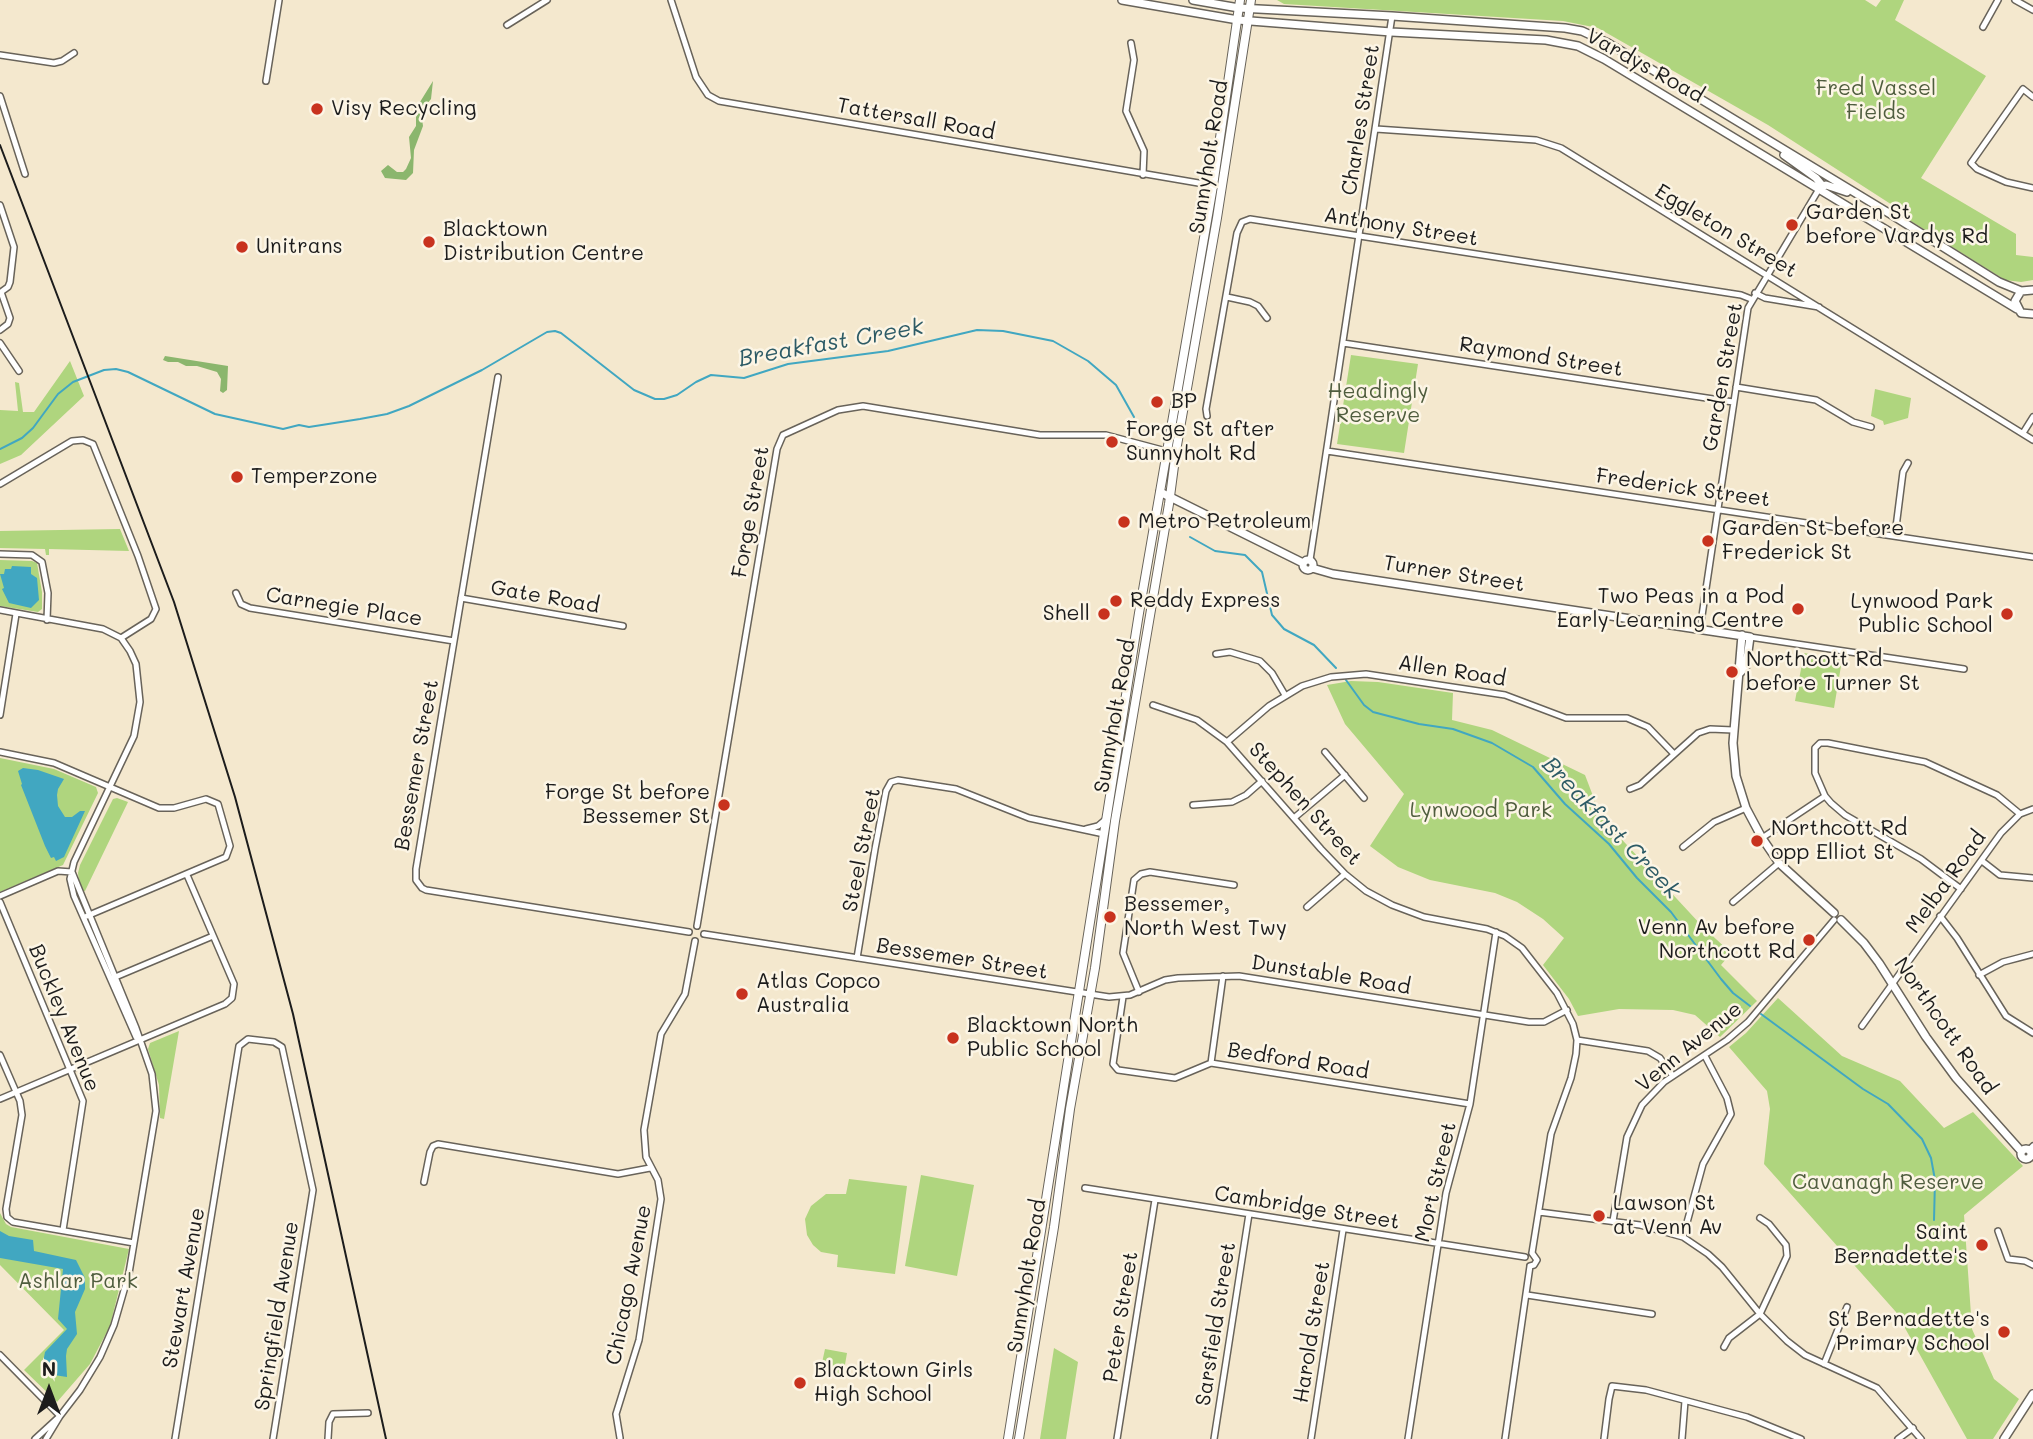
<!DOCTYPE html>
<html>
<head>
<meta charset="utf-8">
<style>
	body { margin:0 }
	#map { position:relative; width:2033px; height:1439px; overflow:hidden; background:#f4e8ce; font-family:Mali,sans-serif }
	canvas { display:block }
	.north { position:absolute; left:14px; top:1355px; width:70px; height:70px; -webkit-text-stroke:5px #fcf5e5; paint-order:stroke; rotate:0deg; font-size:19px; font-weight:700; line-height:28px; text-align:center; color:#1c1c1c }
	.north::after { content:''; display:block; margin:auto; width:24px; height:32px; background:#1c1c1c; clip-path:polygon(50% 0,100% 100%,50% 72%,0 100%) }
</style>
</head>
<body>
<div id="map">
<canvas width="2033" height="1439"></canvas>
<div class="north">N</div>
</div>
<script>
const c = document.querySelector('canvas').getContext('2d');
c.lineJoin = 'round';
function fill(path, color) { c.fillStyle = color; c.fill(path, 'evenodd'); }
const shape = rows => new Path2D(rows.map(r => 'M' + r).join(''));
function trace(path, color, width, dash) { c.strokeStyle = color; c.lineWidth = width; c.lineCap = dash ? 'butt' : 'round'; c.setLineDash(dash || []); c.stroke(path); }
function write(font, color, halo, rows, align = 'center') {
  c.font = font + ' Mali,sans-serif'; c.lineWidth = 5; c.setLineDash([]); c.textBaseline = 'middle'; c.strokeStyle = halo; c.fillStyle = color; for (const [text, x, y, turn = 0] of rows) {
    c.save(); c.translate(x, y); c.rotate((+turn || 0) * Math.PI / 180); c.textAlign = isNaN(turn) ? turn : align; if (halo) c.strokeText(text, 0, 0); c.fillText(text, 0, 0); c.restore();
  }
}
fill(shape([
	[1277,0,1865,0,1876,7,1881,0,1904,0,1895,20,1986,76,1921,178,2016,234,2016,255,2033,257,2033,280,2021,282,2005,280,1898,213,1900,210,1768,125,1598,28,1563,21,1284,4],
	[1351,355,1418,364,1404,453,1337,444],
	[70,361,84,396,21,455,0,464,0,410,18,411,15,382,19,383,23,412,34,412],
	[1875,389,1911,398,1908,418,1884,425,1883,421,1871,416],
	[120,529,129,551,49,549,49,555,46,555,45,549,0,548,0,531],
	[0,560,32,561,37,563,42,592,42,609,38,612,0,606],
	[1804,653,1842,660,1834,708,1795,701],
	[1351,681,1378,682,1453,693,1452,720,1492,730,1585,775,1601,817,1702,926,1731,953,1721,965,1757,1001,1720,1037,1695,1015,1673,1010,1619,1009,1578,1016,1569,999,1543,965,1564,938,1543,919,1517,902,1495,893,1430,880,1398,867,1370,846,1404,794,1345,724,1327,685],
	[0,758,54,769,96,787,98,793,63,865,0,892],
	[117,798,128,802,85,891,80,892,78,873,80,865,113,799],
	[1778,998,1842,1056,1900,1081,1944,1128,1973,1112,2023,1166,1964,1215,1972,1329,1994,1379,2019,1399,1993,1439,1967,1439,1896,1312,1764,1164,1770,1109,1767,1091,1729,1047,1746,1033],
	[179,1031,164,1119,160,1118,159,1085,148,1049,150,1043],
	[921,1175,974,1185,957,1276,905,1266],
	[849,1179,907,1186,895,1274,837,1267,838,1255,821,1252,813,1245,807,1235,805,1219,811,1206,826,1194,846,1194],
	[0,1213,6,1224,11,1227,129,1249,110,1326,90,1364,57,1402,24,1370,64,1330,0,1265],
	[1054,1348,1078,1362,1066,1439,1040,1439],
	[825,1349,847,1353,843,1376,820,1372]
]), '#afd57e');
fill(shape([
	[433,81,431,99,426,105,422,119,423,126,414,150,413,173,406,180,385,178,381,171,388,165,397,172,403,172,406,169,411,158,409,137,416,126,416,117,421,109,420,102],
	[165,356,228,366,227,390,223,393,220,391,221,379,217,372,197,366,186,366,178,362,168,362,163,360]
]), '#8bb66d');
fill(shape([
	[12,566,31,567,31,574,37,578,39,600,31,608,9,603,2,589,4,588,0,574,4,574,5,569,11,569],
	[23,768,38,770,64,779,58,789,57,795,58,806,65,817,72,817,80,811,85,811,64,857,56,861,54,857,51,858,45,846,21,785,22,784,18,771],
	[0,1231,9,1236,33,1240,34,1251,76,1260,85,1278,85,1289,75,1312,77,1334,67,1349,66,1356,67,1377,41,1373,45,1352,67,1329,58,1319,63,1269,0,1258]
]), '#41a7c1');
trace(shape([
	[0,449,22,438,33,428,58,394,73,382,104,370,116,369,128,372,215,414,283,429,299,425,309,427,360,419,387,414,409,406,482,370,547,332,555,331,561,333,634,390,655,399,664,399,677,395,696,382,711,375,744,378,788,364,888,351,977,330,1003,331,1053,341,1088,361,1116,385,1134,417],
	[1190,537,1215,551,1245,555,1262,572,1272,615,1284,629,1314,645,1336,668],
	[1346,680,1364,705,1373,712,1419,724,1453,729,1492,743,1533,767,1565,804,1609,844,1637,878,1671,912,1721,979,1733,993,1750,1006],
	[1761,1014,1863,1089,1888,1104,1922,1139,1931,1158,1935,1180,1934,1220]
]), '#41a7c1', 2);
const street = shape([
	[671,0,696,77,708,95,719,101,1216,186],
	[2015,0,2033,10],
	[507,25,547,0],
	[1983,27,1998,0],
	[1131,43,1134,60,1126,111,1144,151,1143,175],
	[0,55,54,63,62,61,74,53],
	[266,81,279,0],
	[0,96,25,174],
	[2033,97,2023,89,1971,163,1977,169,2006,182,2033,188],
	[1376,129,1536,140,1561,148,2033,440],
	[0,205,14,247,10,282,8,287,1,292],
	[1755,293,1765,298,1819,307],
	[1227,297,1250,302,1258,306,1267,318],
	[0,330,8,324,10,318,1,292],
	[0,343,19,371],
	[1343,343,1733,402],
	[498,377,416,869,416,880,422,888,426,890,689,932],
	[1736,387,1816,400,1853,422,1871,427],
	[1207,416,1206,409,1237,233,1242,222,1250,219,1741,295,1751,299],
	[2023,433,2033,417],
	[1327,451,2033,557],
	[0,484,72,441,83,440,93,444,138,556,156,609,151,619,121,638],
	[1895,535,1903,472,1908,463],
	[0,554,32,555,42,562,48,593,47,620],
	[1310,560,1392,16],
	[236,593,241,604,250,608,454,641],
	[461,598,623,626],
	[0,610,103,629,121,638,130,651,136,664,140,702,134,736,74,862,70,879,74,896,136,1037],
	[1700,629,1748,308,1819,189],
	[1750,637,1964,669],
	[1216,654,1230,652,1260,661,1272,673,1285,695],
	[1153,705,1197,720,1227,742,1321,849,1345,874,1366,891,1392,905,1424,917,1487,929,1505,936,1522,948,1557,993,1573,1024,1577,1040,1576,1054,1571,1078,1551,1134,1532,1253],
	[0,715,16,614],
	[1227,742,1269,706,1302,686,1331,677,1366,674,1505,695,1566,718,1627,718,1648,727,1674,754],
	[0,752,54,763,159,808,174,808,206,799,218,804,230,846,226,857,87,916],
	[1325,752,1364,798],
	[1630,789,1640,785,1698,733,1710,729,1733,730],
	[1193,805,1232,802,1246,795,1262,781],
	[1294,818,1345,775],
	[1086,829,1098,826,1105,820],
	[1762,838,1825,796],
	[1683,847,1714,822,1746,808],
	[1982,861,2000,875,2033,878],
	[1961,889,1921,859,1845,815,1831,803,1825,796,1815,773,1815,748,1820,743,1828,743,1925,762,1997,795,2020,814],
	[0,896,58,871,72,872],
	[0,902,83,1101,63,1230],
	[1733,902,1779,863],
	[1307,907,1345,874],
	[1940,916,1957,938,2006,1016,2033,1033],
	[697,926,777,449,783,435,838,410,863,406,1040,435,1106,435,1166,451,1170,450],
	[704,934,1109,997,1130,995,1165,980,1178,978,1239,976,1529,1022,1544,1022,1567,1010],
	[857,958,875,849,886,791,891,782,898,780,956,789,1029,818,1104,834],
	[1979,975,2003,962,2033,954],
	[113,978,213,936],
	[1139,992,1123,953,1134,880,1141,874,1150,872,1234,885],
	[1123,997,1113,1064,1118,1070,1175,1078,1211,1063,1470,1104],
	[1862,1026,2001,833,2020,814,2033,809],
	[1577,1040,1648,1051,1660,1058,1673,1076],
	[0,1055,20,1101,22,1115,6,1209,7,1217,13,1222,134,1243],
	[1211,1063,1223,976],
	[0,1099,225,1004,232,998,234,984,187,875],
	[2029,1150,2033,1146],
	[424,1182,430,1152,433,1146,438,1144,618,1174,650,1168],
	[1085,1188,1525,1257],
	[1539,1212,1640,1225,1683,1237,1708,1254,1722,1267,1760,1314,1787,1341,1805,1355,1877,1388,1921,1439],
	[1613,1221,1627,1137,1642,1105,1664,1082,1727,1040,1748,1022,1834,920],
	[1998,1231,2008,1259,2025,1261,2033,1265],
	[1683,1237,1703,1164,1731,1114,1727,1098,1705,1056],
	[1530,1266,1534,1265,1537,1260,1532,1253],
	[1527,1295,1652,1314],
	[1724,1347,1729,1338,1760,1314,1787,1256,1786,1245,1769,1224,1760,1218],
	[0,1355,60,1416],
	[1824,1364,1847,1307],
	[620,1438,616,1414,639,1340,661,1199,658,1180,646,1157,644,1130,661,1034,685,994,695,941],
	[35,1439,60,1416,80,1390,100,1357,114,1325,129,1273,156,1111,152,1074,136,1028,72,872],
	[46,1439,60,1416],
	[175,1439,239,1046,248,1039,274,1042,282,1047,313,1190,273,1439],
	[328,1439,329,1422,333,1414,368,1413],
	[1117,1439,1155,1200],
	[1214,1439,1249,1214],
	[1311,1439,1343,1230],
	[1408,1439,1446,1193,1470,1104,1496,932],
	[1505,1439,1530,1266],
	[1604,1439,1609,1399,1612,1386,1646,1390,1747,1417,1801,1439],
	[1682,1439,1685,1401],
	[1898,1439,1913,1428]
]);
const secondary = shape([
	[1122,0,1238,20,1391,32,1546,40,1578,46,1604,59,2017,309],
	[1193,0,1239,8,1392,16,1565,28,1582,31,1608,43,1892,215,1999,282,2021,291],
	[1784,155,1816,178,1821,184,1819,189],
	[1819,188,1826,185,1847,192],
	[2033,290,2021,291,2015,301,2021,313,2033,314],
	[1160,492,1303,563],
	'1303 565a5 5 0 1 1 10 0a5 5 0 1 1-10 0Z',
	[1312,568,1333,574,1750,637,1746,666,1740,673],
	[1742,635,1733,743,1736,776,1746,808,1762,838,1779,863,1834,913],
	[1841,920,1864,943,1879,963,1926,1037,1956,1078,2021,1151],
	'2021 1154a5 5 0 1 1 10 0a5 5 0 1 1-10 0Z',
	[2004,1439,2033,1394]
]);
const primary = shape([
	[1008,1439,1139,613,1213,186,1240,0],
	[1019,1439,1054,1227,1070,1109,1095,968,1115,821,1169,504,1176,451,1217,218,1251,0]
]);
trace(street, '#68635a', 8);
trace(secondary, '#68635a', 10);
trace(primary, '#68635a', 10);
trace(street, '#fff', 5);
trace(secondary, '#fff', 7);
trace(primary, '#fff', 8);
trace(shape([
	[0,145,174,602,235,797,293,1014,386,1439]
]), '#1c1c1c', 2);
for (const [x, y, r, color] of [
	[317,109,7,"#c8321e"],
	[1792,225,7,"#c8321e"],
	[429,242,7,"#c8321e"],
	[242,247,7,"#c8321e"],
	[1157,402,7,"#c8321e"],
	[1112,442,7,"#c8321e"],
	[237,477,7,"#c8321e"],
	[1124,522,7,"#c8321e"],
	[1708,541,7,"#c8321e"],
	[1116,601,7,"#c8321e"],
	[1798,609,7,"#c8321e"],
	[1104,614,7,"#c8321e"],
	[2007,614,7,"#c8321e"],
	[1732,672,7,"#c8321e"],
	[724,805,7,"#c8321e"],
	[1757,841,7,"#c8321e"],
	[1110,917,7,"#c8321e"],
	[1809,940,7,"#c8321e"],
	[742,994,7,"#c8321e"],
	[953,1038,7,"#c8321e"],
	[1599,1216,7,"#c8321e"],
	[1982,1245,7,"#c8321e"],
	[2004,1332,7,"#c8321e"],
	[800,1383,7,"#c8321e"]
]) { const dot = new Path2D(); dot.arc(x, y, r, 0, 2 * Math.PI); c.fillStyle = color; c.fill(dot); trace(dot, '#fcf5e5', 2.5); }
write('21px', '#1c1c1c', '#fcf5e5', [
	["Vardys Road",1645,66,29],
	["Tattersall Road",916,119,10],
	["Charles Street",1361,120,-81],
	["Sunnyholt Road",1209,157,-81],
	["Anthony Street",1401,227,9],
	["Eggleton Street",1726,231,31],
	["Raymond Street",1541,357,9],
	["Garden Street",1723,377,-80],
	["Frederick Street",1683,488,8],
	["Forge Street",751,512,-80],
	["Turner Street",1454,574,9],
	["Gate Road",545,597,10],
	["Carnegie Place",344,607,9],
	["Allen Road",1452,671,9],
	["Sunnyholt Road",1115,716,-80],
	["Bessemer Street",417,765,-80],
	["Stephen Street",1305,804,48],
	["Steel Street",862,850,-79],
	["Melba Road",1946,882,-54],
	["Bessemer Street",962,959,9],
	["Dunstable Road",1331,975,9],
	["Buckley Avenue",64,1018,68],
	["Northcott Road",1945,1026,55],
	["Venn Avenue",1689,1047,-39],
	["Bedford Road",1298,1061,9],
	["Mort Street",1436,1182,-77],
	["Cambridge Street",1307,1208,9],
	["Sunnyholt Road",1027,1276,-81],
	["Chicago Avenue",629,1285,-79],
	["Stewart Avenue",184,1288,-80],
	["Springfield Avenue",277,1316,-81],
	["Peter Street",1121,1317,-81],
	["Sarsfield Street",1216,1324,-81],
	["Harold Street",1312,1332,-81]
]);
write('21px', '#4f5d3e', '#fcf5e5', [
	["Fred Vassel",1876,89],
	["Fields",1876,113],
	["Headingly",1378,392],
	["Reserve",1378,416],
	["Lynwood Park",1481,811],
	["Cavanagh Reserve",1888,1183],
	["Ashlar Park",78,1282]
]);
write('21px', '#1c1c1c', '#fcf5e5', [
	["Visy Recycling",331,109],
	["Garden St",1806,213],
	["before Vardys Rd",1806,237],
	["Blacktown",443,230],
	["Distribution Centre",443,254],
	["Unitrans",256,247],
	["BP",1171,402],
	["Forge St after",1126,430],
	["Sunnyholt Rd",1126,454],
	["Temperzone",251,477],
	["Metro Petroleum",1138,522],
	["Garden St before",1722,529],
	["Frederick St",1722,553],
	["Two Peas in a Pod",1784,597,"right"],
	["Early Learning Centre",1784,621,"right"],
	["Reddy Express",1130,601],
	["Lynwood Park",1993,602,"right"],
	["Public School",1993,626,"right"],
	["Shell",1090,614,"right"],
	["Northcott Rd",1746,660],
	["before Turner St",1746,684],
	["Forge St before",710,793,"right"],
	["Bessemer St",710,817,"right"],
	["Northcott Rd",1771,829],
	["opp Elliot St",1771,853],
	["Bessemer,",1124,905],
	["North West Twy",1124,929],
	["Venn Av before",1795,928,"right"],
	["Northcott Rd",1795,952,"right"],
	["Atlas Copco",756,982],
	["Australia",756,1006],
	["Blacktown North",967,1026],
	["Public School",967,1050],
	["Lawson St",1613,1204],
	["at Venn Av",1613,1228],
	["Saint",1968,1233,"right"],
	["Bernadette's",1968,1257,"right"],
	["St Bernadette's",1990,1320,"right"],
	["Primary School",1990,1344,"right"],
	["Blacktown Girls",814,1371],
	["High School",814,1395]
], 'left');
write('italic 23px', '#2d5b66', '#fcf5e5', [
	["Breakfast Creek",831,343,-10],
	["Breakfast Creek",1611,828,46]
]);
</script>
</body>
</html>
